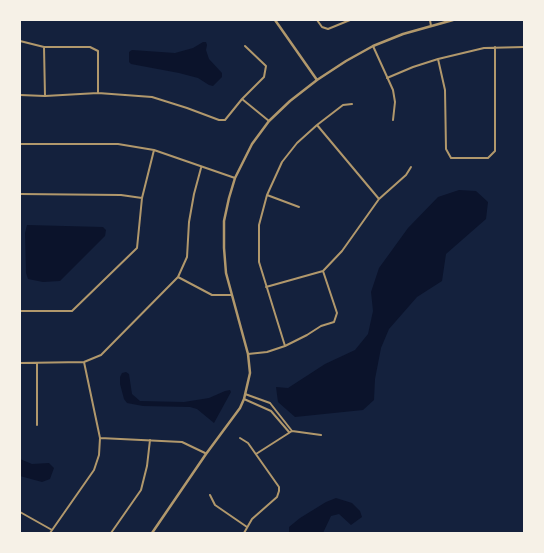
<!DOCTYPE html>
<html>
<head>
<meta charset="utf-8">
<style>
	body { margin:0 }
	#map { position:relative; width:544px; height:553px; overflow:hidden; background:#14213d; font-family:Helvetica,sans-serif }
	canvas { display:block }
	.frame { position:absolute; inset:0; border:21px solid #f6f1e7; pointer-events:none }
</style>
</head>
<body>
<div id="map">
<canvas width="544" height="553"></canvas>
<div class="frame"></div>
</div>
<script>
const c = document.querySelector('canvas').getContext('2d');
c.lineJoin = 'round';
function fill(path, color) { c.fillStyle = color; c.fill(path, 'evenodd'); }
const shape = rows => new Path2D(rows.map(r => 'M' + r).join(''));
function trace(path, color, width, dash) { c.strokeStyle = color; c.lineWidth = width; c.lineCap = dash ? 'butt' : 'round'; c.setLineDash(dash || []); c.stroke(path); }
fill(shape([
	[203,42,206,42,207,45,206,50,209,59,222,73,222,77,213,86,209,85,198,78,179,73,131,64,129,62,129,52,132,50,175,53,193,48],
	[459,190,476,191,488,202,486,219,446,254,442,281,417,297,389,329,381,348,375,379,374,400,363,410,295,417,278,402,276,387,288,388,325,364,355,350,368,334,373,311,371,292,379,268,408,228,438,197],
	[27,225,103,227,106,230,105,236,60,281,43,282,28,279,26,273,25,233],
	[126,372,129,374,132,394,140,401,184,402,209,398,225,391,230,390,231,392,214,423,197,409,190,407,143,406,127,403,124,399,120,384,120,377,122,373],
	[20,459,32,464,49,463,54,468,50,479,42,482,20,476],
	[336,498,352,503,360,511,362,517,351,525,339,514,331,516,323,533,289,533,289,527,300,518,326,502]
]), '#0b132b');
trace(shape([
	[317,20,322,27,328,29,350,20],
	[430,20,431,26],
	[20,41,44,47,90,47,98,51,98,93],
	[373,46,393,90,395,102,393,120],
	[44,47,45,96],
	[438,59,445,90,446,149,451,158,488,158,495,151,495,47],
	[387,78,413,67,438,59,484,48,524,47],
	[20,95,45,96,98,93,152,97,187,108,219,120,225,120,242,99,264,77,266,66,245,46],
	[242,99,269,121],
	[317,125,379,199],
	[20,144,118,144,154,150,235,178],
	[20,194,121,195,142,198],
	[267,195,299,207],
	[178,277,212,295,231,295],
	[266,287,323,271,342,251,379,199,406,175,411,167],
	[20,311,72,311,137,248,142,198,154,150],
	[285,346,259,262,259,225,267,195,282,162,297,143,317,125,343,105,352,104],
	[248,354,267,352,285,346,307,335,321,326,334,322,337,313,323,271],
	[20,363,84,362,101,355,178,277,187,257,189,222,194,194,201,168],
	[37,363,37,425],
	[245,394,270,403,292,431],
	[244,399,271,411,289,432],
	[100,438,182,442,205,453],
	[240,438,248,443,279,487,279,491,277,497,252,519,244,533],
	[256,454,292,431,321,435],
	[210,495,215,505,247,527],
	[20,512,52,530],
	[50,533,94,470,99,455,100,438,84,362],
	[111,533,141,490,147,466,150,440]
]), '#b1986c', 2);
trace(shape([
	[275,20,317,80],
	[152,533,206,454,240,408,244,399,250,373,248,354,226,273,224,248,224,221,229,198,235,178,252,144,269,121,290,101,317,80,346,61,373,46,403,34,453,20]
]), '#b1986c', 2.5);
</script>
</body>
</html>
